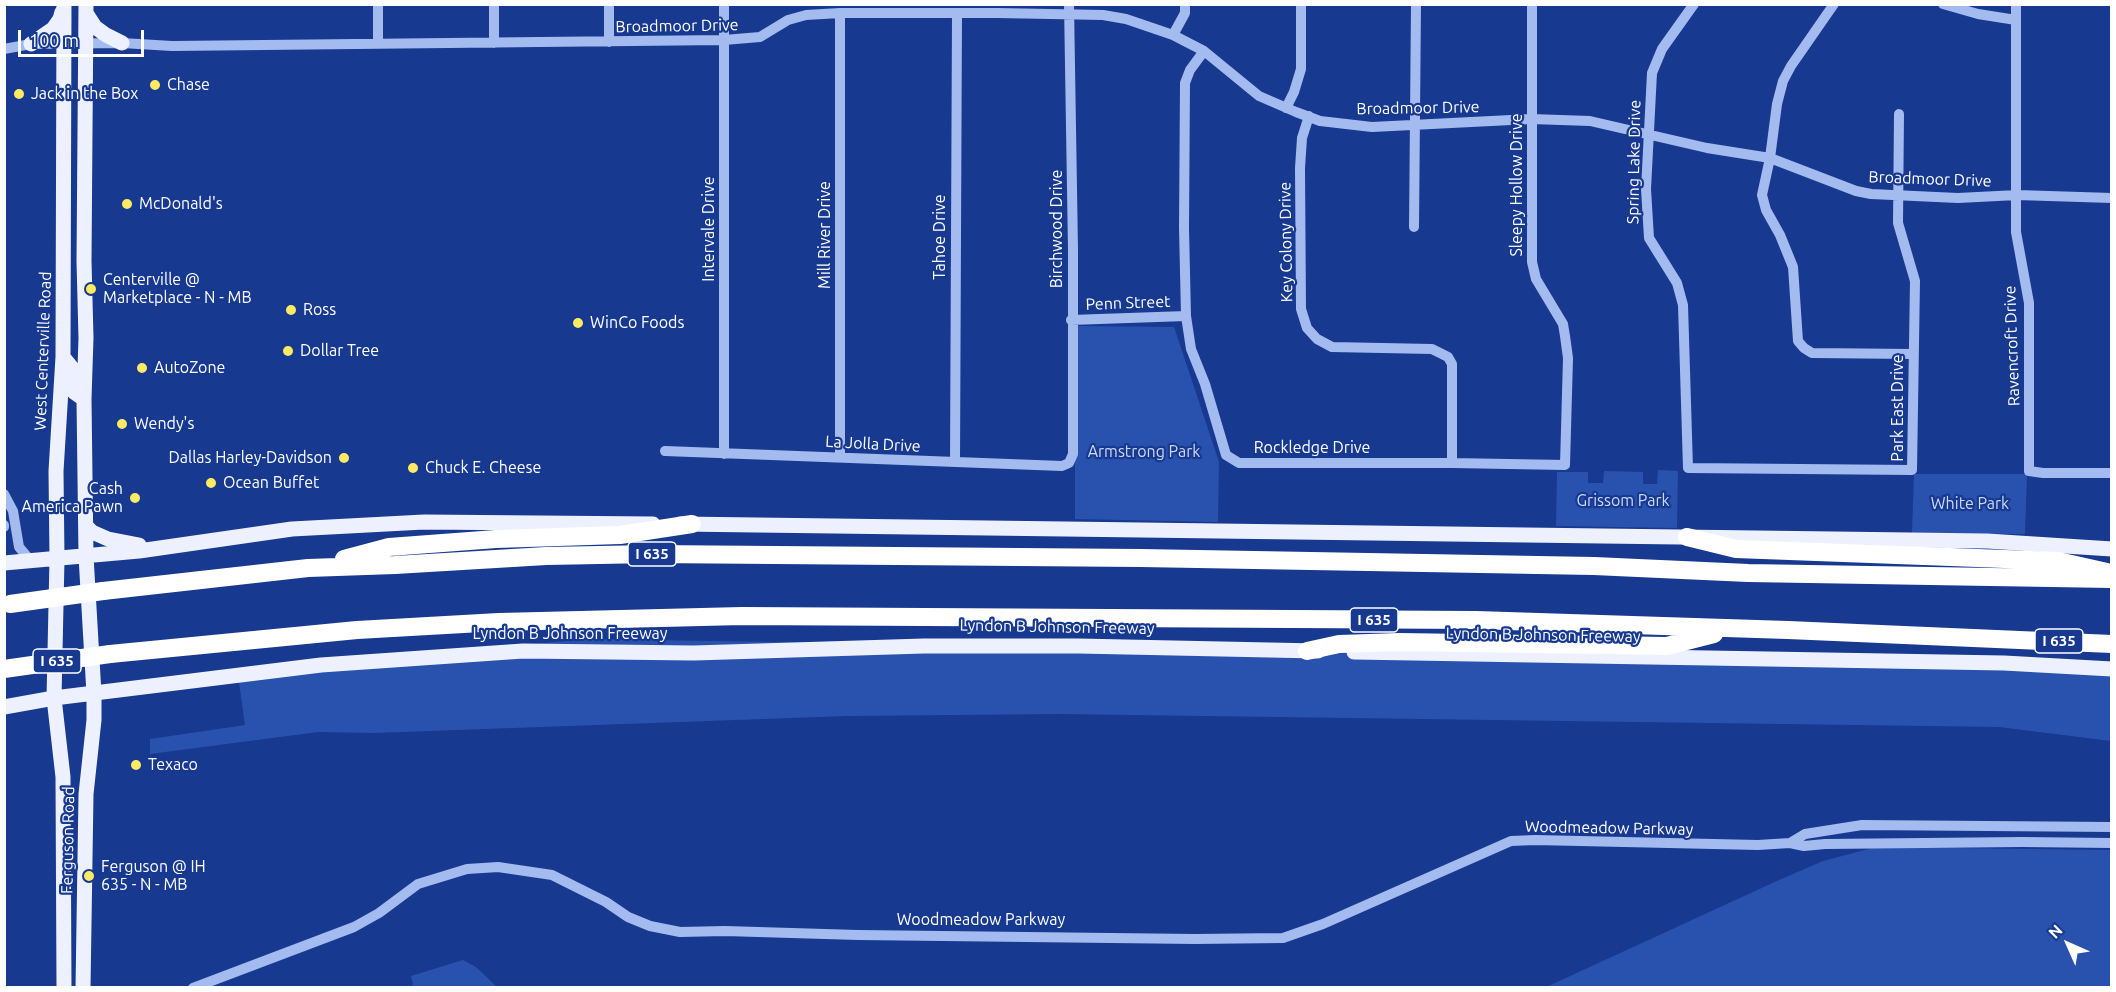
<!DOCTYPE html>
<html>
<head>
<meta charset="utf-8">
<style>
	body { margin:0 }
	#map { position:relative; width:2116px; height:992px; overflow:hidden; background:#173990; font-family:Ubuntu,sans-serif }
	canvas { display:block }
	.frame { position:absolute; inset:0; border:6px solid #fff; pointer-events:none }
	.north { position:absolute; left:2038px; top:914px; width:60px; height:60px; -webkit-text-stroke:4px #173990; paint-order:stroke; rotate:315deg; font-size:16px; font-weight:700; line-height:24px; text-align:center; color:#fff }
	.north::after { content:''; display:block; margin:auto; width:21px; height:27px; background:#fff; clip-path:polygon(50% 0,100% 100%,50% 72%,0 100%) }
	.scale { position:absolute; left:18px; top:30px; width:126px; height:27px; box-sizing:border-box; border:3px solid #fff; border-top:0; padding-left:8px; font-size:18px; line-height:21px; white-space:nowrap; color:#fff; -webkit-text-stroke:4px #173990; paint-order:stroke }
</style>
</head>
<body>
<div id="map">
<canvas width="2116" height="992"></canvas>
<div class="frame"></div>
<div class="north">N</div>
<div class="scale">100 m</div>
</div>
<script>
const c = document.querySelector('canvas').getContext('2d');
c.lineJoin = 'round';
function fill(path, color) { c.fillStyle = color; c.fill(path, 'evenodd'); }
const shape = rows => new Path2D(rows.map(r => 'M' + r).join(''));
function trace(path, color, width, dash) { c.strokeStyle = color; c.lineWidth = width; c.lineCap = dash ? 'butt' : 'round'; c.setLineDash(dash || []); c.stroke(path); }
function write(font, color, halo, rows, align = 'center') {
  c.font = font + ' Ubuntu,sans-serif'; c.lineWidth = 4.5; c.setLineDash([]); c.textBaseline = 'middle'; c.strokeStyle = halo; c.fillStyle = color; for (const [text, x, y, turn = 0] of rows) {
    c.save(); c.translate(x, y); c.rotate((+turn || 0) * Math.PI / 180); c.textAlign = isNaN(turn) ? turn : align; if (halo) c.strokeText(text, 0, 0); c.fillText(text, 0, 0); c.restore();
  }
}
fill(shape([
	[1075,326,1174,327,1219,462,1218,522,1075,519],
	[1658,470,1678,471,1677,528,1556,526,1557,472,1588,472,1588,483,1603,483,1604,471,1643,472,1643,484,1657,484],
	[1914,474,2027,474,2025,534,1912,533],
	[584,639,2112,663,2111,741,1999,727,1060,714,847,716,374,733,318,732,150,754,150,739,245,725,239,682,259,673],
	[1876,847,2111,850,2111,987,1544,988,1779,880,1823,861],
	[463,960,476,967,497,987,411,987,413,984,411,976]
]), '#2952ae');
trace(shape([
	[378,4,378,43],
	[494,4,494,43],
	[609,4,609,42],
	[724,4,724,454],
	[1694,4,1662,49,1652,73,1646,189,1649,238,1677,283,1683,305,1688,468,1912,470,1915,281,1898,223,1899,114],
	[1834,4,1791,66,1783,81,1777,104,1770,158,1762,195,1766,210,1780,235,1793,267,1798,341,1804,348,1812,353,1913,354],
	[1943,4,1978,14,2016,20],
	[2016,4,2016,232,2029,303,2029,471,2043,473,2112,473],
	[840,13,840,456],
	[1173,35,1185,13,1185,4],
	[4,49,31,44,122,43,172,46,724,40,760,37,788,20,806,15,840,13,997,13,1103,15,1126,19,1173,35,1204,51,1259,96,1296,112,1320,121,1372,127,1531,119,1590,121,1707,148,1770,158,1856,191,1871,194,1958,198,2017,195,2112,198],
	[1204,51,1190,70,1185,83,1184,228,1186,316,1191,349,1205,384,1226,455,1239,463,1452,463,1565,465,1568,358,1565,336,1563,324,1536,279,1532,262,1532,4],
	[1286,108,1294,92,1301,69,1301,4],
	[1309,116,1302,138,1300,168,1301,309,1307,328,1317,339,1332,347,1432,349,1448,357,1452,364,1452,463],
	[1414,227,1416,4],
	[1071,320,1186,316],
	[665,451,1062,466,1069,463,1073,454,1073,250,1069,4],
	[955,462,957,13],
	[4,494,13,511,19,547,30,560],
	[4,525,4,527],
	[1790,843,1805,834,1862,825,2112,827],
	[193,988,354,927,379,913,418,884,467,869,498,867,552,875,606,902,628,917,650,926,680,932,725,931,858,935,1195,939,1283,938,1323,924,1511,841,1535,840,1758,845,1790,843,1804,846,1825,844,2022,842,2112,843]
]), '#a4bbf0', 10);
trace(shape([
	[64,4,63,357,56,471,57,559,54,698,63,777,64,988],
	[86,13,95,27,106,35,122,43],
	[31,44,53,29,60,19,62,12],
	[63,357,72,368,74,392,84,399],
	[680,524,1987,541,2112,549],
	[86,526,92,532,108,539,139,545],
	[4,563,139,551,292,529,424,522,653,524],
	[1354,652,2004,663,2112,669],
	[4,707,54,698,321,665,523,651,694,653,924,646,1078,646,1318,651],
	[83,988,86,794,94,720,94,694,86,556,84,399,86,338,84,261,86,4]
]), '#edf1ff', 15);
trace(shape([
	[1687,537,1736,549,2058,561,2107,572],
	[344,559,389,547,496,539,620,535,692,524],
	[103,591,308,568,395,565,546,556,652,554,1141,558,1594,566,1748,573,2112,579],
	[1307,651,1339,644,1399,642,1667,646,1714,634],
	[110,654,357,630,499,622,742,616,1476,620,1788,630,2112,644]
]), '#fff', 18);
trace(shape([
	[10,604,103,591],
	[4,669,110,654]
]), '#fff', 18);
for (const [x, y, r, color] of [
	[155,85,6,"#ffea63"],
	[19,94,6,"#ffea63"],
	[127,204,6,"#ffea63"],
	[91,289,6,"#ffea63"],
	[291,310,6,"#ffea63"],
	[578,323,6,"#ffea63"],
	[288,351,6,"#ffea63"],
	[142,368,6,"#ffea63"],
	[122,424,6,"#ffea63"],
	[344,458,6,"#ffea63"],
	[413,468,6,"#ffea63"],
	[211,483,6,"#ffea63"],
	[135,498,6,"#ffea63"],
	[136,765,6,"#ffea63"],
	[89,876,6,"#ffea63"]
]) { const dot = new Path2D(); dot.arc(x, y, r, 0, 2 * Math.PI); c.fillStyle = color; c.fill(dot); trace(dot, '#173990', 2); }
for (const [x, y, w] of [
	[652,554,48],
	[1374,620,48],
	[2059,641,48],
	[57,661,48]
]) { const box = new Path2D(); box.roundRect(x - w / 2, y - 12, w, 24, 4.5); c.fillStyle = '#173990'; c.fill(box); trace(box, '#fff', 1.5); }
write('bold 15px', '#fff', null, [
	["I 635",652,554],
	["I 635",1374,620],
	["I 635",2059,641],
	["I 635",57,661]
]);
write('16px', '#fff', '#173990', [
	["Broadmoor Drive",677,26,-1],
	["Broadmoor Drive",1418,108,-1],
	["Spring Lake Drive",1634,162,-89],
	["Broadmoor Drive",1930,179,2],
	["Sleepy Hollow Drive",1517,185,-90],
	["Intervale Drive",709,229,-90],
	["Birchwood Drive",1057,229,-90],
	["Mill River Drive",825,235,-90],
	["Tahoe Drive",940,237,-90],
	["Key Colony Drive",1286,242,-91],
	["Penn Street",1128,303,-2],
	["Ravencroft Drive",2012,346,-92],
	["West Centerville Road",43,351,-88],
	["Park East Drive",1898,408,-90],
	["La Jolla Drive",873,444,3],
	["Rockledge Drive",1312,448],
	["Lyndon B Johnson Freeway",1057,627,1],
	["Lyndon B Johnson Freeway",570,634],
	["Lyndon B Johnson Freeway",1543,635,1],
	["Woodmeadow Parkway",1609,828,1],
	["Ferguson Road",68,840,-89],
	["Woodmeadow Parkway",981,920]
]);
write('16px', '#fff', '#173990', [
	["Chase",167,85],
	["Jack in the Box",31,94],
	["McDonald's",139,204],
	["Centerville @",103,280],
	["Marketplace - N - MB",103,298],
	["Ross",303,310],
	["WinCo Foods",590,323],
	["Dollar Tree",300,351],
	["AutoZone",154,368],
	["Wendy's",134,424],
	["Dallas Harley-Davidson",332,458,"right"],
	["Chuck E. Cheese",425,468],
	["Ocean Buffet",223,483],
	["Cash",123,489,"right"],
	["America Pawn",123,507,"right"],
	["Texaco",148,765],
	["Ferguson @ IH",101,867],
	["635 - N - MB",101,885]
], 'left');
write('16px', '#cbd9fb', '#173990', [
	["Armstrong Park",1144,452],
	["Grissom Park",1623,501],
	["White Park",1970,504]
]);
</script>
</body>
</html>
